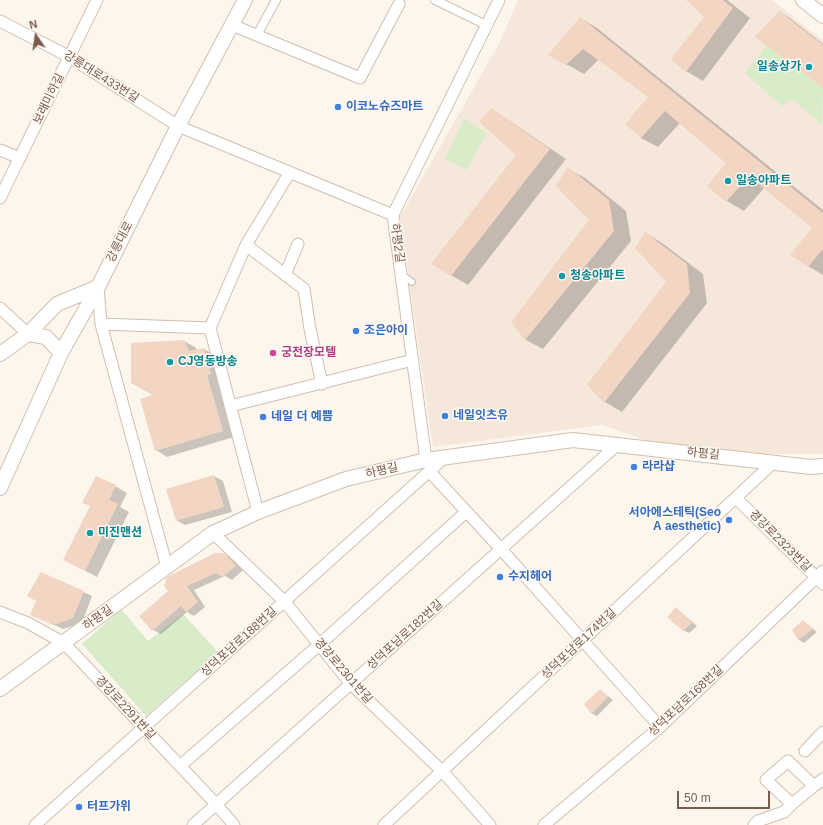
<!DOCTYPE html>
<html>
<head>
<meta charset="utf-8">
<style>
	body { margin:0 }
	#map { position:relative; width:823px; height:825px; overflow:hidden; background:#fdf6ec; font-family:Arial,sans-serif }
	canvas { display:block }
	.north { position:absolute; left:16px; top:16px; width:40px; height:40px; -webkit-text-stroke:3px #fffaf3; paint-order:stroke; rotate:347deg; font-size:11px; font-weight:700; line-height:16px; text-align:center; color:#7a5c4d }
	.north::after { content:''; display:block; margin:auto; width:14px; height:18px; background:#7a5c4d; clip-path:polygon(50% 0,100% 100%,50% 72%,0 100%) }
	.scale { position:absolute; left:677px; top:791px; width:93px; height:18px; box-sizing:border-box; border:2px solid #7a5c4d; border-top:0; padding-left:5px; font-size:12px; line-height:14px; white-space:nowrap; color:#7a5c4d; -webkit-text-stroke:3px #fffaf3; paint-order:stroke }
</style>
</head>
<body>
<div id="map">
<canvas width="823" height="825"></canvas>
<div class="north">N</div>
<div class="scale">50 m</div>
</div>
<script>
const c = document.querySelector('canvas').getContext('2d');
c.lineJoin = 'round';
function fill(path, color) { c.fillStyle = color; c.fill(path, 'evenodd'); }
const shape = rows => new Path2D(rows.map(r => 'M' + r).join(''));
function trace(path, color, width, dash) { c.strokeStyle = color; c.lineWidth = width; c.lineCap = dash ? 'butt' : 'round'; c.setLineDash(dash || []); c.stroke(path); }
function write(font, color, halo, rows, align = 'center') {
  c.font = font + ' Arial,"Noto Sans KR",sans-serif'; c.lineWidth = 3; c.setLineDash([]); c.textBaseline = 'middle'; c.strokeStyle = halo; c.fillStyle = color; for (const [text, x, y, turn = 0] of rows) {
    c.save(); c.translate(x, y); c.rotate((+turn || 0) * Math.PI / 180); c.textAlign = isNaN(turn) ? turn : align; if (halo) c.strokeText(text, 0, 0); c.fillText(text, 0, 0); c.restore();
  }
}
fill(shape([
	[518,0,772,0,823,40,823,454,733,454,659,445,602,425,433,447,400,217,500,42]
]), '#f5e8da');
fill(shape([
	[767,45,823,88,822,125,792,99,782,106,745,73],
	[464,118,487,133,466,170,445,159],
	[121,609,148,641,183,614,218,652,146,716,82,644]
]), '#d8ecc9');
fill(shape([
	[687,0,727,0,750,18,703,81,686,71,706,17],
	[780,12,791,19,823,44,823,86],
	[580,18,597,28,823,210,823,275,808,266,813,228,765,187,744,211,727,201,727,163,680,123,658,147,641,138,649,96,599,59,584,74,566,64],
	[492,109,566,159,468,285,432,264,517,155],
	[568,169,585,178,626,211,631,241,543,349,526,340,512,322,591,220],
	[646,233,662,243,703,274,707,303,622,412,605,402,588,384,668,282],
	[184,341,195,347,197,350,204,349,216,356,222,380,218,381,234,437,167,457,156,450,154,396],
	[214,476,223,481,232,512,185,525,176,520],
	[115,486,127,493,120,507,129,512,97,577,65,560],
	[224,554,232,559,243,570,232,580,225,576,194,590,205,607,194,616,187,612,161,634,153,630,140,616],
	[41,573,92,596,82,623,63,629,31,614,37,601],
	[676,608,697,626,689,633,683,630],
	[803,621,817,632,804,643,799,640,794,630],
	[600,690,613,700,597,716,591,713]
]), '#0003');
fill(shape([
	[686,0,723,0,733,8,686,72,671,59,704,17],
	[779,11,823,45,823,88,755,37],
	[580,17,823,213,823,249,808,267,790,255,812,228,749,176,726,202,707,186,726,163,665,111,641,138,625,124,648,97,583,49,566,65,548,55],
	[491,108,550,149,451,276,431,264,516,155,479,122],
	[568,167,609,200,614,231,525,340,511,322,589,220,556,186],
	[645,232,687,264,690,293,604,403,587,385,666,282,635,248],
	[184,340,189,351,204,348,211,374,207,375,223,431,155,451,140,399,152,395,131,383,131,343],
	[214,475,224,507,176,521,166,489],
	[96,476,116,485,109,500,118,504,85,571,63,560,90,506,82,503],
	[215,553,224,553,236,566,223,577,216,573,187,586,198,602,186,612,181,606,152,631,139,616,168,591,164,586,167,577],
	[41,572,84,591,73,618,53,625,30,615,36,601,27,596],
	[676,607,692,623,683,631,667,617],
	[803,620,813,629,798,640,792,630],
	[600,689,608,697,591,714,584,704]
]), '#f3d5c3');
const service = shape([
	[401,274,412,282]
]);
const pedestrian = shape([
	[435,0,486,25],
	[257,35,276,0]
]);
const minor = shape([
	[0,21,70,57,178,126,393,215],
	[232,25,360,78,399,4],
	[0,150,20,158],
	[0,198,97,0],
	[246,245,304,289,310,329,322,384],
	[285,275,298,244],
	[98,287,101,324,167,567],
	[0,308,28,334],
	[101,324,210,328],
	[230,406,413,360],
	[426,460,393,215,499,0],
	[429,471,501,549,660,727],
	[736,498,823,584],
	[258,512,210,328,246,245,290,172],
	[213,533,284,601,351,684,442,771,490,825],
	[0,612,28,623,64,643,216,804,234,825],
	[805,751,823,732],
	[180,766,319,645,466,512],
	[792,804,814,786],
	[35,825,444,458],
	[193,825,617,445],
	[384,825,774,462],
	[544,825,660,727,823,571],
	[754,825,758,821,784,812,792,804,766,780,788,761,814,786,823,779]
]);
const tertiary = shape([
	[803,0,823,16],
	[28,334,57,304,98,287],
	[0,354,28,334,46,337,61,353],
	[0,488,61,353,98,287,178,126,245,0],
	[0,689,213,533,258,512,346,479,426,460,573,440,811,467,823,466]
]);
trace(service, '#d1beb0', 8);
trace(pedestrian, '#d1beb0', 10);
trace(minor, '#d1beb0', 13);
trace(tertiary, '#d1beb0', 16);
trace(service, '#fff', 5.5);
trace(pedestrian, '#fff', 8);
trace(minor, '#fff', 11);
trace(tertiary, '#fff', 14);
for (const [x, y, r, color] of [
	[809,67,4,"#0f9aa8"],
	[338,107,4,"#3f7fe0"],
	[728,181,4,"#0f9aa8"],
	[562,276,4,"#0f9aa8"],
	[356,331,4,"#3f7fe0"],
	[273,353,4,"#d1479c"],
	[170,362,4,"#0f9aa8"],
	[445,416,4,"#3f7fe0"],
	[263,417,4,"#3f7fe0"],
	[634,467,4,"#3f7fe0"],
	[729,520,4,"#3f7fe0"],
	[90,533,4,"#0f9aa8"],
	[500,577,4,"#3f7fe0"],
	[79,807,4,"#3f7fe0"]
]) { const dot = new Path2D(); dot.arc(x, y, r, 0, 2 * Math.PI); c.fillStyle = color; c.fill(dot); trace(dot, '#fffaf3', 1.5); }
write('bold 12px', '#0d838f', '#fffaf3', [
	["일송상가",801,67,"right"],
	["일송아파트",736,181],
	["청송아파트",570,276],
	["CJ영동방송",178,362],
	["미진맨션",98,533]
], 'left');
write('12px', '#7a5c4d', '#fffaf3', [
	["강릉대로433번길",101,77,32],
	["보래미하길",49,99,-64],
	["강릉대로",120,242,-63],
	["하평2길",397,243,82],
	["하평길",703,454,6],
	["하평길",382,471,-13],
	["경강로2323번길",780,541,45],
	["하평길",98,618,-36],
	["성덕포남로182번길",405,635,-42],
	["성덕포남로188번길",239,642,-42],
	["성덕포남로174번길",579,644,-43],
	["경강로2301번길",343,671,49],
	["성덕포남로168번길",686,701,-43],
	["경강로2291번길",125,708,47]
]);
write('bold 12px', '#366cbe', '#fffaf3', [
	["이코노슈즈마트",346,107],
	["조은아이",364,331],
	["네일잇츠유",453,416],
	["네일 더 예쁨",271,417],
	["라라샵",642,467],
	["서아에스테틱(Seo",721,513,"right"],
	["A aesthetic)",721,527,"right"],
	["수지헤어",508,577],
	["터프가위",87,807]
], 'left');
write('bold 12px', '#b23c85', '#fffaf3', [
	["궁전장모텔",281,353]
], 'left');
</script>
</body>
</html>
